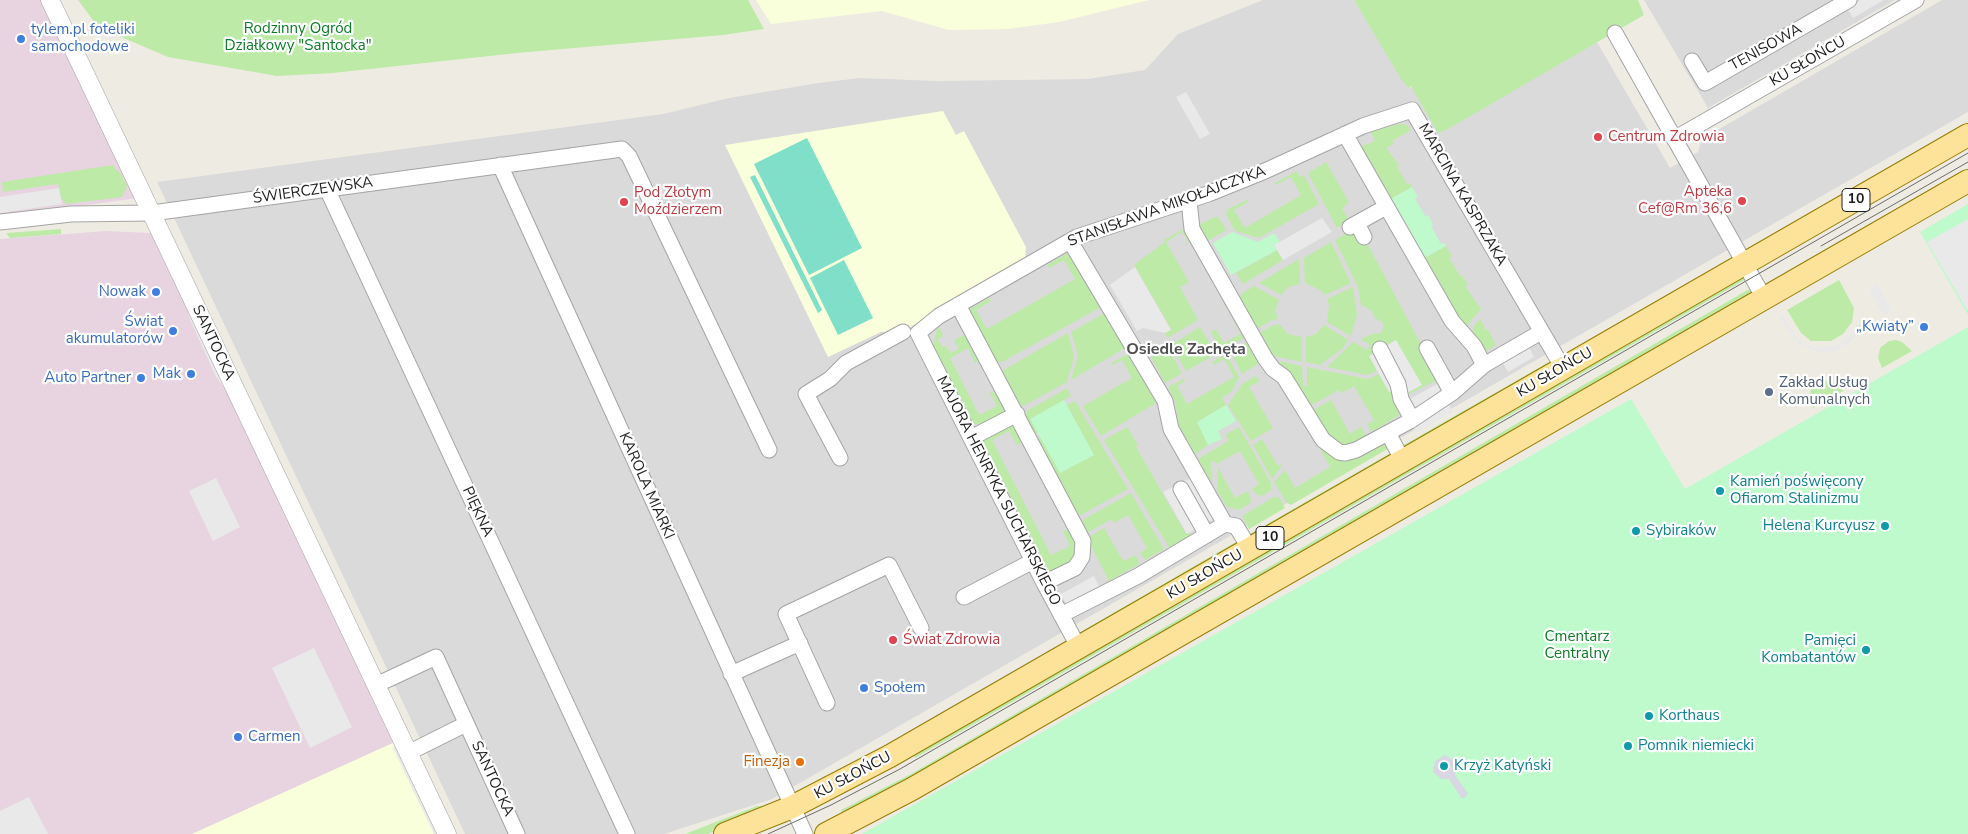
<!DOCTYPE html>
<html>
<head>
<meta charset="utf-8">
<style>
	body { margin:0 }
	canvas { display:block; background:#eeece2 }
</style>
</head>
<body>
<canvas width="1968" height="834"></canvas>
<script>
const c = document.querySelector('canvas').getContext('2d');
c.lineJoin = 'round';
function fill(path, color) { c.fillStyle = color; c.fill(path, 'evenodd'); }
const shape = rows => new Path2D(rows.map(r => 'M' + r).join(''));
function trace(path, color, width, dash) { c.strokeStyle = color; c.lineWidth = width; c.lineCap = dash ? 'butt' : 'round'; c.setLineDash(dash || []); c.stroke(path); }
function write(font, color, halo, rows, align = 'center') {
  c.font = font + ' "Nunito Sans",sans-serif'; c.lineWidth = 4.5; c.setLineDash([]); c.textBaseline = 'middle'; c.strokeStyle = halo; c.fillStyle = color; for (const [text, x, y, turn = 0] of rows) {
    c.save(); c.translate(x, y); c.rotate((+turn || 0) * Math.PI / 180); c.textAlign = isNaN(turn) ? turn : align; if (halo) c.strokeText(text, 0, 0); c.fillText(text, 0, 0); c.restore();
  }
}
fill(shape([
	[1263,0,1354,0,1407,87,1503,96,1597,42,1670,168,1698,152,1702,139,1942,0,1968,0,1968,112,772,799,664,834,465,834,157,182,663,114,729,98,818,83,860,78,938,81,1088,79,1145,70,1178,34],
	[1644,0,1895,0,1708,108]
]), '#dbdada');
fill(shape([
	[0,0,46,0,138,198,0,217],
	[106,231,151,233,393,743,192,834,0,834,0,239]
]), '#e8d4e1');
fill(shape([
	[756,0,1149,0,1059,22,1008,29,949,30,882,11,771,24],
	[943,111,956,135,964,131,1026,247,1025,260,909,328,900,332,881,332,828,357,725,145],
	[393,743,435,834,192,834]
]), '#f9ffdb');
fill(shape([
	[78,0,748,0,764,29,723,35,517,53,333,73,277,76,168,57,98,27],
	[1354,0,1638,0,1644,15,1448,129,1438,133,1411,86,1408,88,1401,79],
	[1399,124,1407,125,1411,130,1392,141,1394,144,1386,148,1399,165,1397,167,1407,184,1410,183,1412,187,1387,201,1357,148,1375,141,1371,132],
	[1326,162,1349,202,1342,208,1349,221,1337,228,1308,173],
	[113,165,117,171,119,171,127,186,122,197,66,204,61,198,58,184,3,192,2,182],
	[1297,171,1300,177,1304,175,1319,204,1259,238,1235,231,1226,214,1228,209,1247,200,1248,202,1234,210,1245,228,1301,195,1291,177,1276,185,1275,183],
	[1217,216,1227,230,1205,242,1198,225],
	[1186,228,1195,240,1189,243,1182,232,1166,242,1189,282,1180,287,1198,320,1167,338,1165,333,1171,329,1134,265,1165,242,1164,240],
	[1355,228,1358,229,1370,249,1422,346,1446,385,1441,393,1435,381,1403,397,1369,355,1377,371,1367,375,1327,367,1353,342,1367,350,1370,345,1361,339,1372,334,1381,333,1383,329,1383,323,1375,318,1372,311,1361,305,1358,287,1335,240],
	[61,229,61,234,10,238,6,233],
	[1331,242,1351,283,1325,295,1320,290,1305,283,1304,258],
	[1446,246,1452,256,1449,258,1460,276,1462,275,1468,284,1465,286,1481,309,1469,323,1467,331,1421,260],
	[1277,250,1283,260,1243,284,1236,273],
	[1070,252,1101,307,1002,362,997,362,967,311,989,298,991,301,976,310,987,329,1075,279,1064,260,1049,268,1047,265],
	[1299,259,1300,284,1288,287,1281,295,1259,283],
	[1742,275,1746,279,915,758,911,751],
	[1839,280,1854,308,1852,322,1843,334,1831,341,1811,341,1801,333,1787,310],
	[1254,286,1279,300,1275,311,1278,319,1272,320,1255,330,1239,303,1241,294],
	[1353,287,1357,315,1351,336,1327,322,1329,305,1327,299],
	[1751,288,1752,296,844,817,841,810,911,774],
	[1230,299,1249,335,1221,351,1211,332,1216,329,1224,343,1241,334,1224,303],
	[1105,313,1125,348,1071,380,1078,355,1071,332],
	[1483,317,1481,320,1485,329,1488,330,1496,345,1481,354,1471,335,1475,324],
	[1279,324,1288,334,1301,337,1302,362,1274,356,1264,346,1258,334,1273,325],
	[1324,325,1348,340,1343,348,1320,365,1306,362,1306,337,1316,334],
	[939,326,943,336,938,339,938,341,943,347,946,346,950,353,959,349,954,340,970,332,984,358,975,363,968,348,950,358,979,415,997,406,990,393,1000,388,1009,410,982,426,973,423,933,346,937,328],
	[1200,327,1216,354,1186,371,1171,345],
	[1068,333,1074,357,1067,382,1025,405,1019,406,1001,374,1002,371],
	[1252,340,1259,359,1259,363,1242,374,1231,352],
	[1896,340,1902,342,1912,351,1882,368,1878,358,1880,348,1889,341],
	[1167,347,1182,373,1165,383,1151,357],
	[1128,354,1156,403,1101,436,1083,406,1132,378,1122,360,1112,365,1111,363],
	[1226,354,1239,377,1232,391,1222,398,1226,405,1197,422,1208,445,1195,454,1179,426,1175,401,1168,387,1184,379,1185,381,1177,386,1187,404,1234,377,1224,359,1214,365,1212,362],
	[1278,361,1302,366,1303,386,1307,386,1307,367,1368,379,1379,374,1389,392,1396,389,1397,402,1395,404,1399,415,1372,432,1367,424,1374,420,1354,386,1342,393,1339,390,1308,407],
	[1549,362,1549,365,1409,448,1402,446],
	[1256,376,1259,382,1249,387,1273,428,1251,441,1228,405,1242,384],
	[1823,380,1836,383,1843,391,1813,408,1809,399,1811,389,1817,382],
	[1067,388,1071,396,1031,419,1038,432,1034,435,1025,417,1027,411],
	[1331,400,1350,434,1361,427,1368,439,1346,449,1329,436,1310,412],
	[1075,401,1128,489,1077,517,1036,439,1040,437,1060,473,1094,455,1067,405],
	[1012,421,1028,440,1017,445,1009,431,992,440,1051,555,1070,546,1063,532,1072,526,1079,543,1072,561,1049,572,984,444,984,439],
	[1127,427,1138,445,1136,447,1186,534,1190,532,1191,535,1169,547,1104,440],
	[1239,427,1271,483,1271,490,1262,496,1256,494,1252,489,1259,484,1240,451,1216,464,1214,460,1211,462,1212,483,1198,459,1228,441,1226,434],
	[1262,439,1278,466,1283,464,1272,479,1253,445],
	[1383,442,1391,447,1291,505,1287,503,1274,482,1285,470,1295,488,1330,467,1320,449,1325,446,1326,448],
	[1394,451,1394,453,1256,537,1248,535],
	[1218,468,1235,498,1248,491,1251,500,1249,504,1238,510,1226,506,1217,490],
	[1131,493,1164,549,1145,560,1140,553,1147,548,1128,515,1114,523,1112,519,1085,534,1079,522],
	[1274,497,1280,498,1285,508,1249,529,1242,516],
	[1104,528,1123,561,1136,555,1139,564,1109,581,1087,538],
	[1241,539,1241,541,1089,635,1077,634],
	[757,806,762,806,764,811,708,834,685,834]
]), '#bdeaa7');
fill(shape([
	[1412,187,1418,197,1415,199,1426,217,1428,215,1433,224,1431,226,1441,244,1444,243,1446,246,1421,260,1387,201],
	[1968,204,1968,315,1920,232],
	[1232,232,1258,242,1274,233,1280,242,1274,245,1277,250,1231,275,1213,243],
	[1968,327,1968,834,862,834,1631,399,1685,489],
	[1064,400,1094,455,1060,473,1030,419],
	[1226,405,1236,421,1218,431,1222,439,1208,445,1197,422]
]), '#befacc');
fill(shape([
	[807,138,862,248,809,275,754,164],
	[755,175,822,310,818,313,750,177],
	[844,260,873,318,838,335,810,278]
]), '#7fdfc9');
fill(shape([
	[1861,0,1884,0,1853,18,1847,8],
	[1186,92,1210,134,1200,139,1176,97],
	[59,188,62,204,0,213,0,197],
	[1322,218,1332,232,1283,260,1274,245],
	[1968,219,1968,310,1967,310,1927,242],
	[1135,267,1171,330,1165,333,1143,328,1137,331,1110,285],
	[1877,284,1892,310,1883,315,1868,289],
	[181,290,237,406,216,377,191,322],
	[1781,313,1798,339,1804,344,1817,348,1839,345,1852,334,1858,323,1862,325,1854,338,1846,346,1830,352,1818,352,1797,343,1779,317],
	[1396,340,1422,385,1407,393,1403,385,1389,392,1369,356],
	[1526,341,1534,357,1508,372,1499,356],
	[1437,384,1453,412,1416,433,1410,421,1406,401],
	[1193,477,1215,518,1187,534,1163,492],
	[216,478,240,527,213,541,189,491],
	[1094,576,1099,586,1066,604,1061,594],
	[1054,646,1066,648,889,750,885,744],
	[314,648,352,727,310,748,272,668],
	[396,741,440,834,434,834,393,748],
	[29,797,48,834,0,834,0,811]
]), '#e9e9e9');
fill(shape([
	[1445,755,1455,761,1457,769,1455,775,1468,794,1464,798,1462,799,1449,779,1441,779,1433,772,1435,761]
]), '#d9d7e4');
const minor = shape([
	[1615,33,1764,298],
	[1692,61,1705,83,1849,0],
	[1345,134,1452,321,1474,346,1484,365],
	[1674,139,1916,0],
	[500,165,805,834],
	[327,189,627,834],
	[1189,201,1192,229,1265,358,1273,369,1284,377,1323,440,1339,452,1345,453,1356,450,1410,421,1452,393,1484,365,1541,332],
	[0,222,71,214,152,213,622,149,629,156,769,450],
	[1357,223,1364,237],
	[1350,227,1386,207],
	[1070,241,1165,401,1171,429,1225,524],
	[958,305,1083,541,1082,557,1075,568,1044,583],
	[1427,348,1452,393],
	[1380,349,1398,384,1401,399,1412,419],
	[1388,433,1403,461],
	[971,438,1017,414],
	[840,458,806,394,830,379,846,363,903,332],
	[1181,489,1207,535],
	[1225,524,1236,526,1250,549],
	[964,597,1033,561],
	[1061,615,1138,576,1225,524],
	[1079,648,1044,583,918,333,939,316,1077,237,1208,194,1265,171,1363,126,1412,110,1563,368],
	[731,674,800,643],
	[376,685,436,657,517,834],
	[827,703,786,614,889,565,921,628],
	[408,753,466,724]
]);
const tertiary = shape([
	[50,0,447,834]
]);
const primary = shape([
	[725,834,792,807,890,756,1968,135],
	[826,834,912,789,1968,181]
]);
trace(minor, '#a4a4a4', 17);
trace(tertiary, '#a4a4a4', 19);
trace(primary, '#967c00', 24);
trace(minor, '#fff', 15);
trace(tertiary, '#fff', 18);
trace(primary, '#fde299', 22);
trace(shape([
	[1821,246,1968,162],
	[768,834,831,805,900,769,1968,153]
]), '#6b6b6b', 1);
trace(shape([
	[1636,527,1637,542]
]), '#6b6b6b', 4, [10, 10]);
for (const [x, y, r, color] of [
	[21,39,5,"#3f7fe0"],
	[1598,137,5,"#e0444e"],
	[1742,201,5,"#e0444e"],
	[624,202,5,"#e0444e"],
	[156,292,5,"#3f7fe0"],
	[1924,327,5,"#3f7fe0"],
	[173,331,5,"#3f7fe0"],
	[191,374,5,"#3f7fe0"],
	[141,378,5,"#3f7fe0"],
	[1769,392,5,"#5c6f8a"],
	[1720,491,5,"#0f9aa8"],
	[1885,526,5,"#0f9aa8"],
	[1636,531,5,"#0f9aa8"],
	[893,640,5,"#e0444e"],
	[1866,650,5,"#0f9aa8"],
	[864,688,5,"#3f7fe0"],
	[1649,716,5,"#0f9aa8"],
	[238,737,5,"#3f7fe0"],
	[1628,746,5,"#0f9aa8"],
	[800,762,5,"#e8710a"],
	[1444,766,5,"#0f9aa8"]
]) { const dot = new Path2D(); dot.arc(x, y, r, 0, 2 * Math.PI); c.fillStyle = color; c.fill(dot); trace(dot, '#fff', 2); }
for (const [x, y, w] of [
	[1856,200,28],
	[1270,538,28]
]) { const box = new Path2D(); box.roundRect(x - w / 2, y - 11.5, w, 23, 4); c.fillStyle = '#fff'; c.fill(box); trace(box, '#1d1d1d', 1); }
write('bold 14px', '#1d1d1d', null, [
	["10",1856,200],
	["10",1270,538]
]);
write('15px', '#0a7c26', '#fff', [
	["Rodzinny Ogród",298,29],
	["Działkowy \"Santocka\"",298,46],
	["Cmentarz",1577,637],
	["Centralny",1577,654]
]);
write('15px', '#366cbe', '#fff', [
	["tylem.pl foteliki",31,30,"left"],
	["samochodowe",31,47,"left"],
	["Nowak",146,292],
	["Świat",163,322],
	["akumulatorów",163,339],
	["„Kwiaty”",1914,327],
	["Mak",181,374],
	["Auto Partner",131,378],
	["Społem",874,688,"left"],
	["Carmen",248,737,"left"]
], 'right');
write('15px', '#1d1d1d', '#fff', [
	["TENISOWA",1766,48,-29],
	["KU SŁOŃCU",1808,62,-30],
	["ŚWIERCZEWSKA",313,191,-8],
	["MARCINA KASPRZAKA",1462,195,60],
	["STANISŁAWA MIKOŁAJCZYKA",1167,207,-20],
	["SANTOCKA",213,343,65],
	["KU SŁOŃCU",1555,373,-30],
	["KAROLA MIARKI",646,486,66],
	["MAJORA HENRYKA SUCHARSKIEGO",998,491,63],
	["PIĘKNA",477,512,65],
	["KU SŁOŃCU",1205,575,-30],
	["KU SŁOŃCU",853,776,-28],
	["SANTOCKA",492,779,65]
]);
write('15px', '#be3a42', '#fff', [
	["Centrum Zdrowia",1608,137],
	["Apteka",1732,192,"right"],
	["Cef@Rm 36,6",1732,209,"right"],
	["Pod Złotym",634,193],
	["Moździerzem",634,210],
	["Świat Zdrowia",903,640]
], 'left');
write('15px', '#4e5e75', '#fff', [
	["Zakład Usług",1779,383],
	["Komunalnych",1779,400]
], 'left');
write('15px', '#0d838f', '#fff', [
	["Kamień poświęcony",1730,482],
	["Ofiarom Stalinizmu",1730,499],
	["Helena Kurcyusz",1875,526,"right"],
	["Sybiraków",1646,531],
	["Pamięci",1856,641,"right"],
	["Kombatantów",1856,658,"right"],
	["Korthaus",1659,716],
	["Pomnik niemiecki",1638,746],
	["Krzyż Katyński",1454,766]
], 'left');
write('15px', '#c56008', '#fff', [
	["Finezja",790,762]
], 'right');
write('bold 16px', '#505050', '#fff', [
	["Osiedle Zachęta",1186,350]
]);
</script>
</body>
</html>
